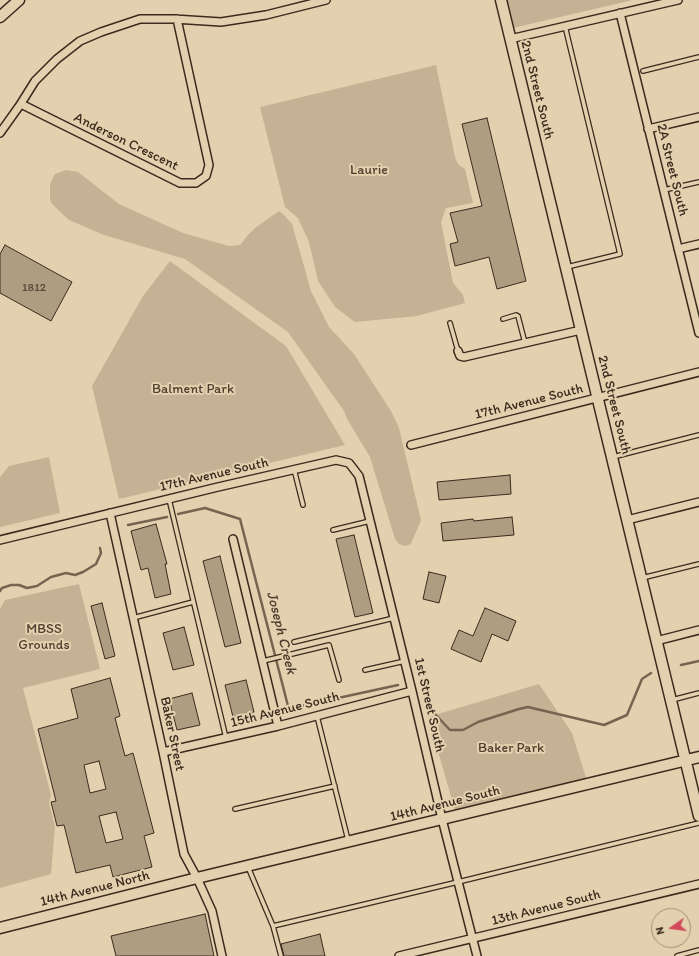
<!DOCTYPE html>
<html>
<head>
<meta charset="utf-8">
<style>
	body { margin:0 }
	#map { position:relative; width:699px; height:956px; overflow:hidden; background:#e3d0ae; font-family:Itim,sans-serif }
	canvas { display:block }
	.north { position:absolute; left:651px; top:908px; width:40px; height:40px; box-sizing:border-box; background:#e3d0ae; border:1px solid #a08e74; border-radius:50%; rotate:256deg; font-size:11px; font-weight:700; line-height:16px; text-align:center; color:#3b2a1e }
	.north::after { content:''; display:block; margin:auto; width:14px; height:18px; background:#d1495b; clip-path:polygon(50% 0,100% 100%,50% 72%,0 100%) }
</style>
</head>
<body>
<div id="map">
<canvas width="699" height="956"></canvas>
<div class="north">N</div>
</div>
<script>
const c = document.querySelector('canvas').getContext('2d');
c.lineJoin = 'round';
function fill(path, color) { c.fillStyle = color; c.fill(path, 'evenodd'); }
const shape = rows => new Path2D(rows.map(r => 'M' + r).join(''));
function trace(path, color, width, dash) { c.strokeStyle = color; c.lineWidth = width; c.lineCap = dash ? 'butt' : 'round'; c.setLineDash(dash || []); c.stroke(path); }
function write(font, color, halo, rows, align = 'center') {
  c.font = font + ' Itim,sans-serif'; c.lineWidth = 4; c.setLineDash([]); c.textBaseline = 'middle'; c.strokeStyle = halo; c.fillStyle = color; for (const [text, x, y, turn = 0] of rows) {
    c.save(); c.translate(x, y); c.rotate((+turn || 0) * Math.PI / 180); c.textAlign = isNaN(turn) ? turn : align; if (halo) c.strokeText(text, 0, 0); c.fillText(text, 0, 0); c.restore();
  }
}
fill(shape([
	[506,0,633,0,513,28],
	[436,65,455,157,458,164,465,169,473,203,446,208,441,222,453,283,463,295,465,303,417,316,355,322,335,307,318,281,309,242,298,218,285,207,260,107],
	[66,170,78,172,119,204,183,233,229,246,240,245,248,235,255,228,279,211,284,215,292,224,311,291,329,327,354,354,391,411,399,428,421,520,411,544,405,546,399,544,395,539,370,457,347,419,344,411,288,332,185,259,104,235,69,220,52,204,50,199,50,184,55,174],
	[170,261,238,311,286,346,345,445,119,499,92,386,143,296],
	[49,457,60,513,0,527,0,477,9,466],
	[79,584,100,669,23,688,51,795,49,803,55,827,51,874,0,888,0,609,5,600],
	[539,684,572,733,587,781,457,817,428,717]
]), '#c5b294');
trace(shape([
	[178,514,205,508,240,519,288,706,292,708,398,685],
	[128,525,167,517],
	[0,591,2,588,11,585,19,585,27,588,37,586,51,577,66,573,75,575,83,572,96,564,101,553,100,548],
	[681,665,699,661],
	[434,713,450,730,463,730,478,722,519,709,528,707,604,725,627,715,642,679,651,673]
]), '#766450', 2.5);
const building = shape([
	[487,118,526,281,497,289,489,257,455,266,450,244,458,242,450,213,482,206,462,124,487,118],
	[5,245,72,282,51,321,0,293,0,254,5,245],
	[510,475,511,494,439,500,437,482,510,475],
	[512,517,514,535,443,541,441,523,473,519,474,521,512,517],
	[156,524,167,564,165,564,171,594,155,598,148,568,141,570,131,531,156,524],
	[354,535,373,613,355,617,336,539,354,535],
	[220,556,241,643,225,647,203,561,220,556],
	[429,572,446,576,439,603,423,599,429,572],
	[102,603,115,656,105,659,91,606,102,603],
	[485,608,516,621,508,641,492,634,481,662,451,649,459,630,473,636,485,608],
	[184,627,194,665,173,670,163,633,184,627],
	[110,678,120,716,115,718,125,756,133,753,154,833,144,836,152,867,113,877,110,865,76,873,64,825,57,826,51,802,56,801,38,729,78,718,71,689,110,678],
	[99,761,106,789,90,793,84,765,99,761],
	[116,812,123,839,106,843,99,816,116,812],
	[246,680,254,712,233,717,225,685,246,680],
	[192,693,200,725,177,730,169,699,192,693],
	[205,914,214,956,116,956,111,936,205,914],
	[320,934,325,956,284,956,281,944,320,934]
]);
fill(building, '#af9d81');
trace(building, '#3b2a1e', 1);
const lane = shape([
	[565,26,620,254,567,267],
	[643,71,699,57],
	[664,190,699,182],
	[503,319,516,315,518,316,525,343],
	[450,323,458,351],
	[613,457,699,435],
	[294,469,303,505],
	[169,499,226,738],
	[333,530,370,521],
	[642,578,699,564],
	[133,618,193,602],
	[294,642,394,618],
	[263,661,329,645,339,680],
	[365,670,405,661],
	[672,700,699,693],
	[317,716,348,840],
	[235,809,335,786],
	[248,867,273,926,281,956],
	[273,926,458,882,699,823],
	[677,956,699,950]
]);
const street = shape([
	[620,13,699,333],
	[510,39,678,0],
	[21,104,180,183,196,183,206,176,209,165,177,19],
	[648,129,699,117],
	[0,133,20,105,35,81,57,59,80,41,101,32,140,19,174,19,221,22,266,15,326,0],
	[678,249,699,244],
	[458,351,460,356,464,357,581,330],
	[411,445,699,372],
	[110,513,163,752,184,854,197,878,212,911,222,956],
	[627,520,699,502],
	[233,539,278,726],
	[0,540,218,487,336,460,349,463,359,476,412,691,442,819,477,956],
	[656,641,699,630],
	[163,752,278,726,412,691],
	[399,956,699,884]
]);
const secondary = shape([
	[501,0,699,816],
	[0,17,19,0],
	[0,928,197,878,699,757]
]);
trace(lane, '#3b2a1e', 6);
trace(street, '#3b2a1e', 10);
trace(secondary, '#3b2a1e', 13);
trace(lane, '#e3d0ae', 3.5);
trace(street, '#e3d0ae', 7);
trace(secondary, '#e3d0ae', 10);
write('12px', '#584737', null, [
	["1812",34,288]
]);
write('14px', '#3b2a1e', '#e3d0ae', [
	["2nd Street South",537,90,76],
	["Anderson Crescent",126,142,26],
	["2A Street South",672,170,76],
	["17th Avenue South",529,402,-14],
	["2nd Street South",614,405,76],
	["17th Avenue South",214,475,-13],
	["1st Street South",429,705,77],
	["15th Avenue South",285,710,-14],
	["Baker Street",172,734,78],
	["14th Avenue South",445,804,-14],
	["14th Avenue North",95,889,-14],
	["13th Avenue South",546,908,-14]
]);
write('14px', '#503e30', '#e3d0ae', [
	["Laurie",369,170],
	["Balment Park",193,389],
	["MBSS",44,629],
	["Grounds",44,645],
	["Baker Park",511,748]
]);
write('italic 15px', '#4f3d2f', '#e3d0ae', [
	["Joseph Creek",281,633,76]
]);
</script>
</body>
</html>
